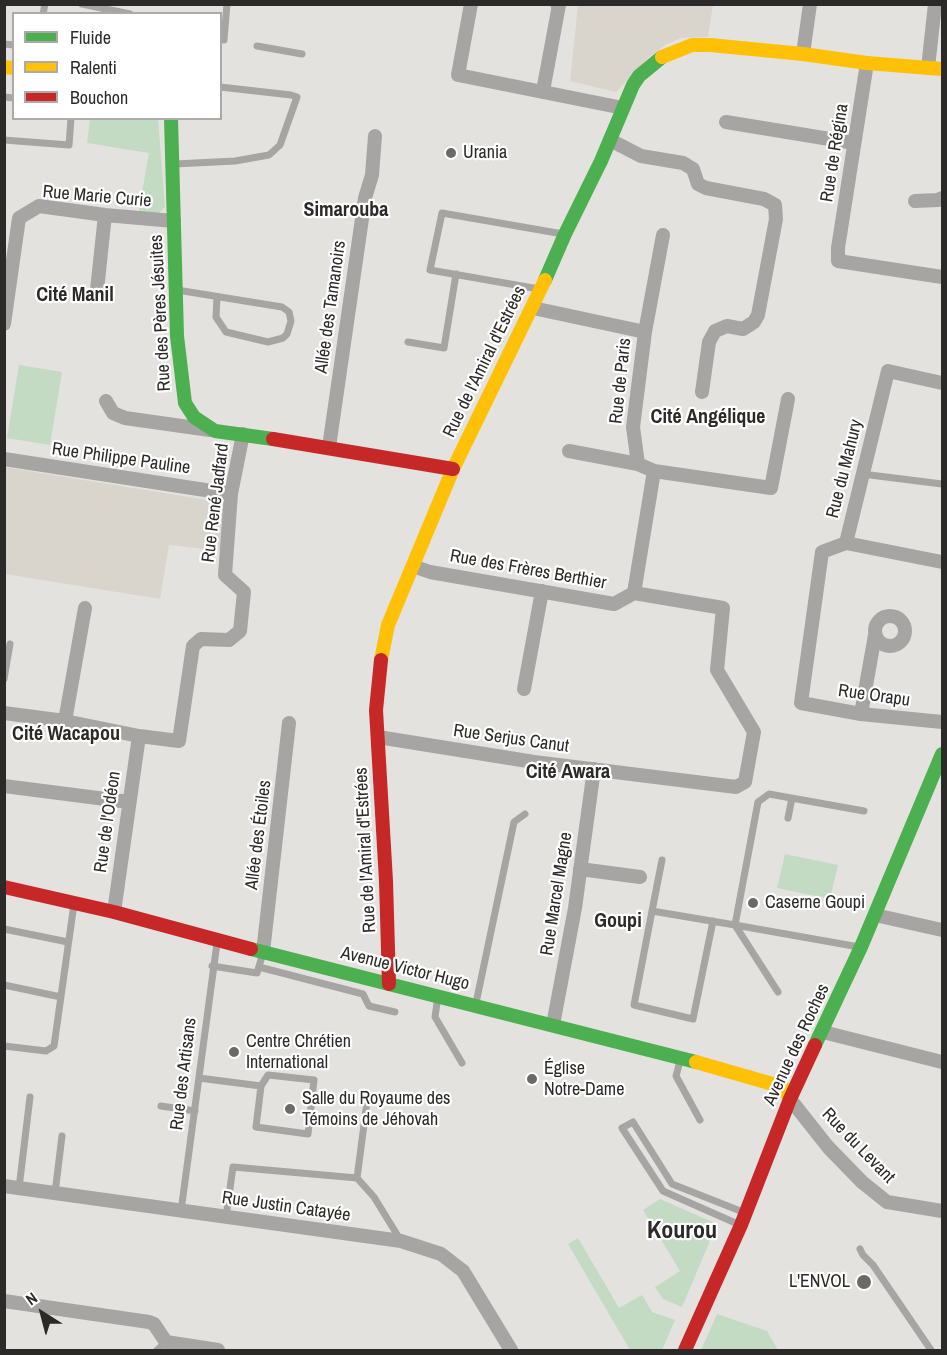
<!DOCTYPE html>
<html>
<head>
<meta charset="utf-8">
<style>
	body { margin:0 }
	#map { position:relative; width:947px; height:1355px; overflow:hidden; background:#e4e2df; font-family:"Archivo Narrow",sans-serif }
	canvas { display:block }
	.frame { position:absolute; inset:0; border:6px solid #2c2a28; pointer-events:none }
	.legend { position:absolute; left:12px; top:12px; width:210px; height:108px; box-sizing:border-box; background:#fff; border:2px solid #abaaa9; margin:0; padding:8px 10px; list-style:none; font-size:18px; color:#2c2a28 }
	.legend li { display:flex; align-items:center; gap:12px; height:30px }
	.legend b { width:30px; border:2px solid #abaaa9 }
	.north { position:absolute; left:12px; top:1283px; width:60px; height:60px; -webkit-text-stroke:4px #fff; paint-order:stroke; rotate:324deg; font-size:16px; font-weight:700; line-height:24px; text-align:center; color:#2c2a28 }
	.north::after { content:''; display:block; margin:auto; width:21px; height:27px; background:#2c2a28; clip-path:polygon(50% 0,100% 100%,50% 72%,0 100%) }
</style>
</head>
<body>
<div id="map">
<canvas width="947" height="1355"></canvas>
<div class="frame"></div>
<ul class="legend">
<li><b style="height:8px;background:#4caf50"></b>Fluide</li>
<li><b style="height:8px;background:#ffc107"></b>Ralenti</li>
<li><b style="height:8px;background:#c62828"></b>Bouchon</li>
</ul>
<div class="north">N</div>
</div>
<script>
const c = document.querySelector('canvas').getContext('2d');
c.lineJoin = 'round';
function fill(path, color) { c.fillStyle = color; c.fill(path, 'evenodd'); }
const shape = rows => new Path2D(rows.map(r => 'M' + r).join(''));
function trace(path, color, width, dash) { c.strokeStyle = color; c.lineWidth = width; c.lineCap = dash ? 'butt' : 'round'; c.setLineDash(dash || []); c.stroke(path); }
function write(font, color, halo, rows, align = 'center') {
  c.font = font + ' "Archivo Narrow",sans-serif'; c.lineWidth = 4.5; c.setLineDash([]); c.textBaseline = 'middle'; c.strokeStyle = halo; c.fillStyle = color; for (const [text, x, y, turn = 0] of rows) {
    c.save(); c.translate(x, y); c.rotate((+turn || 0) * Math.PI / 180); c.textAlign = isNaN(turn) ? turn : align; if (halo) c.strokeText(text, 0, 0); c.fillText(text, 0, 0); c.restore();
  }
}
fill(shape([
	[578,5,713,5,708,37,681,38,665,45,649,57,616,92,570,81],
	[4,467,232,504,225,551,169,545,160,599,5,574]
]), '#dad5cc');
fill(shape([
	[90,119,158,119,165,207,157,215,138,215,149,153,87,143],
	[19,365,62,372,50,445,7,438],
	[785,854,838,865,830,899,777,888],
	[660,1199,717,1224,682,1307,663,1299,655,1287,680,1271,643,1210],
	[578,1238,619,1308,642,1295,652,1312,675,1320,662,1350,630,1350,568,1244],
	[717,1314,767,1331,778,1350,701,1350]
]), '#c2dbc2');
trace(shape([
	[82,4,130,14],
	[43,14,45,4],
	[224,40,227,4],
	[4,44,14,45],
	[257,46,302,54],
	[4,97,14,98],
	[4,140,69,145,71,118],
	[175,164,235,161,269,155,280,145,297,97,291,95,220,87],
	[539,289,430,270,442,213,563,234],
	[177,290,282,307,289,312,291,321,287,334,283,338,268,342,226,332,216,317,217,297],
	[408,342,444,348,456,274],
	[862,474,942,484],
	[4,679,10,644],
	[788,818,792,798],
	[652,911,662,860],
	[713,921,693,1019,634,1005,652,911,735,925,859,947],
	[4,929,68,942],
	[212,966,257,973,263,953],
	[259,967,363,994,369,1006,395,1012],
	[4,985,61,997],
	[778,992,735,925,758,802,769,794,864,811],
	[438,996,435,1017,462,1063],
	[476,1003,514,822,525,814],
	[4,1046,46,1051,54,1046,74,904],
	[680,1061,676,1076,700,1120],
	[199,1078,261,1086,256,1127,308,1134,314,1080,268,1075,261,1086],
	[161,1106,195,1111],
	[357,1178,367,1102],
	[19,1188,30,1097],
	[55,1193,62,1136],
	[181,1211,217,943],
	[226,1217,233,1167,357,1178,374,1197,401,1241],
	[740,1225,663,1191,622,1128,633,1122,672,1184,743,1212],
	[860,1249,863,1255,873,1265,931,1350],
	[157,1350,166,1342]
]), '#a7a5a4', 7);
trace(shape([
	[471,4,458,75,623,108],
	[803,54,810,4],
	[867,63,838,248,838,261,942,277],
	[928,68,935,4],
	[543,91,559,5,557,4],
	[726,122,854,143],
	[610,140,641,156,683,163,693,169,698,184,706,188,764,199,775,205,776,219,758,315,754,322,743,329,727,326,715,331,709,342,702,392],
	[915,201,938,200,942,198],
	[97,290,105,215],
	[533,308,645,332],
	[4,324,19,218,39,206,105,215,174,221],
	[942,383,888,371,846,543,822,552,801,703,861,714,942,722],
	[106,401,113,413,125,418,210,430],
	[329,447,365,198,372,175,375,136],
	[569,451,638,464],
	[4,459,231,494],
	[654,471,771,488,788,399],
	[846,543,942,562],
	[413,566,430,572,614,604,634,593],
	[634,593,654,471,638,464,633,427,645,332,663,235],
	'875 631a15 15 0 1 1 30 0a15 15 0 1 1-30 0Z',
	[524,689,542,591],
	[4,713,65,721,139,736,179,741,193,646,201,639,229,640,240,631,244,592,225,575,231,494,243,434],
	[861,714,875,635],
	[65,721,85,608],
	[378,737,534,762,736,787,745,782,754,732,717,670,723,608,634,593],
	[4,786,129,802],
	[580,869,640,877],
	[114,912,139,736],
	[875,915,942,930],
	[263,952,289,723],
	[553,1025,575,908,594,769],
	[823,1032,942,1062],
	[790,1099,828,1147,862,1182,887,1202,942,1211],
	[4,1186,401,1241,441,1254,463,1271,511,1350],
	[4,1301,149,1322,154,1324,166,1342,218,1350]
]), '#a7a5a4', 14);
trace(shape([
	[171,118,177,336,185,403,194,417,215,431,273,439],
	[545,280,565,234,601,161,633,85,639,76,662,57],
	[251,949,696,1062],
	[815,1045,861,947,942,754]
]), '#4caf50', 14);
trace(shape([
	[662,57,692,45,710,45,803,54,867,63,942,69],
	[4,67,14,68],
	[381,660,388,625,453,469,545,280],
	[696,1062,783,1087,790,1099]
]), '#ffc107', 14);
trace(shape([
	[273,439,453,469],
	[381,660,376,710,386,881,389,984],
	[4,887,114,912,251,949],
	[685,1350,741,1225,790,1099,815,1045]
]), '#c62828', 14);
for (const [x, y, r, color] of [
	[451,153,6,"#6c6a68"],
	[753,903,6,"#6c6a68"],
	[234,1052,6,"#6c6a68"],
	[532,1079,6,"#6c6a68"],
	[290,1109,6,"#6c6a68"],
	[864,1282,8,"#6c6a68"]
]) { const dot = new Path2D(); dot.arc(x, y, r, 0, 2 * Math.PI); c.fillStyle = color; c.fill(dot); trace(dot, '#fff', 2); }
write('18px', '#2c2a28', '#fff', [
	["Urania",463,153],
	["Caserne Goupi",765,903],
	["Centre Chrétien",246,1042],
	["International",246,1063],
	["Église",544,1069],
	["Notre-Dame",544,1090],
	["Salle du Royaume des",302,1099],
	["Témoins de Jéhovah",302,1120],
	["L'ENVOL",850,1282,"right"]
], 'left');
write('18px', '#2c2a28', '#fff', [
	["Rue de Régina",835,153,-81],
	["Rue Marie Curie",97,197,5],
	["Allée des Tamanoirs",331,307,-82],
	["Rue des Pères Jésuites",161,313,-93],
	["Rue de l'Amiral d'Estrées",485,362,-64],
	["Rue de Paris",621,381,-84],
	["Rue Philippe Pauline",121,459,8],
	["Rue du Mahury",845,469,-76],
	["Rue René Jadfard",216,503,-83],
	["Rue des Frères Berthier",528,570,10],
	["Rue Orapu",874,696,8],
	["Rue Serjus Canut",511,739,8],
	["Rue de l'Odéon",108,822,-82],
	["Allée des Étoiles",259,835,-83],
	["Rue de l'Amiral d'Estrées",366,850,-93],
	["Rue Marcel Magne",557,894,-81],
	["Avenue Victor Hugo",405,969,14],
	["Avenue des Roches",797,1045,-65],
	["Rue des Artisans",184,1074,-83],
	["Rue du Levant",858,1146,46],
	["Rue Justin Catayée",286,1207,8]
]);
write('bold 20px', '#2c2a28', '#fff', [
	["Simarouba",346,211],
	["Cité Manil",75,296],
	["Cité Angélique",708,418],
	["Cité Wacapou",66,735],
	["Cité Awara",568,773],
	["Goupi",618,922]
]);
write('bold 24px', '#2c2a28', '#fff', [
	["Kourou",682,1232]
]);
</script>
</body>
</html>
